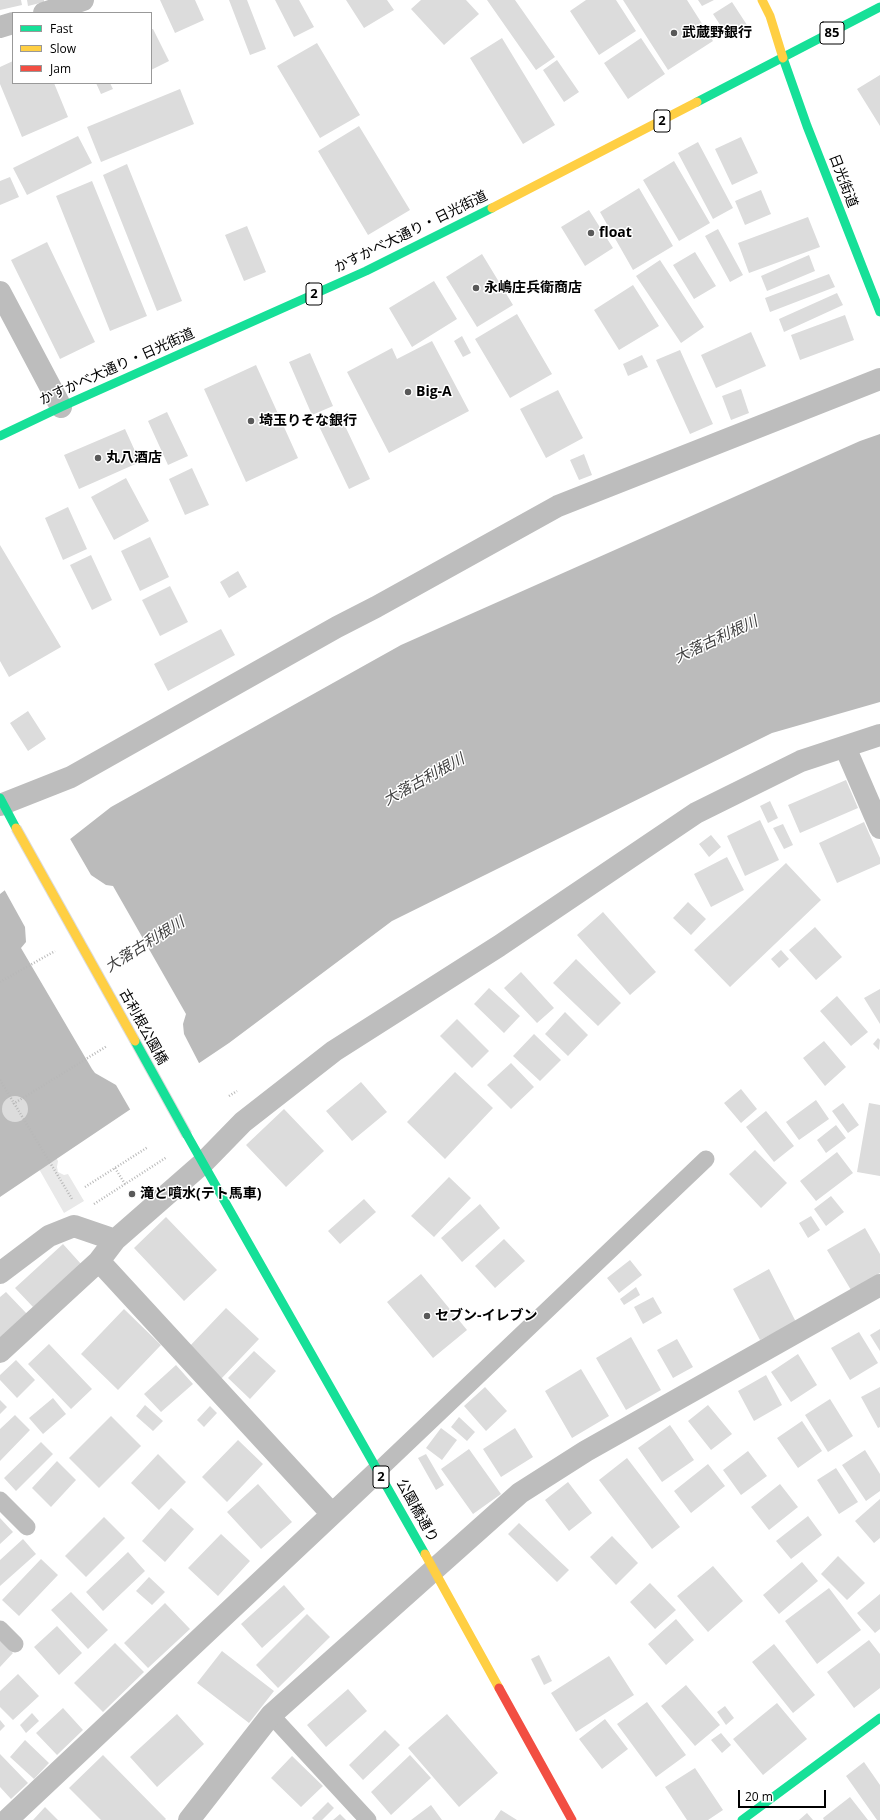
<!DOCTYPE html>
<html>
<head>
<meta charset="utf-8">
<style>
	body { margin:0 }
	#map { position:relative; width:880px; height:1820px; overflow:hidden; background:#fff; font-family:"Open Sans",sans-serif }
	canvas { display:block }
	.legend { position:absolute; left:12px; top:12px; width:140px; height:72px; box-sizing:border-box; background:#fff; border:1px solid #999; margin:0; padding:5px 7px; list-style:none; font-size:12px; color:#000 }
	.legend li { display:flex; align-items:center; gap:8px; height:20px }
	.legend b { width:20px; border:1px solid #999 }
	.scale { position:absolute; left:738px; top:1790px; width:88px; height:18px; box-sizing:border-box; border:2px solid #000; border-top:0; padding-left:5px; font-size:12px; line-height:14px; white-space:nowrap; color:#000; -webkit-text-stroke:3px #fff; paint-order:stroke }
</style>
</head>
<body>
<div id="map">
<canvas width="880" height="1820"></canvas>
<ul class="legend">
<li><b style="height:5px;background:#16e098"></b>Fast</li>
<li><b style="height:5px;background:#ffcf43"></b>Slow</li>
<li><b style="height:5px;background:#f24e42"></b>Jam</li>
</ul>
<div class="scale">20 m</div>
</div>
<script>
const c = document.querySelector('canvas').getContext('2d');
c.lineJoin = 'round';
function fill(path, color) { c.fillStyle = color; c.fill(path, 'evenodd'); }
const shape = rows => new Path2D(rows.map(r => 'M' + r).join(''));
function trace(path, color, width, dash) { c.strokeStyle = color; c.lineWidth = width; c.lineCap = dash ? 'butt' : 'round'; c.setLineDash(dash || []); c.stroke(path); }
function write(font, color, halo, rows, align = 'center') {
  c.font = font + ' "Open Sans","Noto Sans JP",sans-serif'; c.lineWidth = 3; c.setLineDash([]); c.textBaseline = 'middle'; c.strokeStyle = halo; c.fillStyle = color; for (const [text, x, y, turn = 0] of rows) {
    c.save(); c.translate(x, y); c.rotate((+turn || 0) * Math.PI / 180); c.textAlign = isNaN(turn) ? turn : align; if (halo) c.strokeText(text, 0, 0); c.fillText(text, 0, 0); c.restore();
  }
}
fill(shape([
	[0,1041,42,1131,58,1161,57,1167,58,1172,64,1175,68,1174,84,1201,64,1213,27,1148]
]), '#e9e9e9');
fill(shape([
	[880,434,880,702,772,733,392,921,229,1043,0,1197,0,894,111,807,401,645,860,441]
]), '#bbb');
fill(shape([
	[69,837,91,875,106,885,113,886,186,1014,183,1024,184,1034,200,1065,131,1111,116,1085,95,1073,92,1069,21,948,26,942,25,927,4,889]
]), '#fff');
fill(shape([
	[0,0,21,0,22,5,0,10],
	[27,0,44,0,44,2,28,6],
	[160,0,195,0,204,20,175,33],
	[229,0,247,0,266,49,250,55],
	[275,0,299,0,314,27,294,37],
	[346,0,387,0,394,10,364,28],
	[421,0,466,0,479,14,444,45,411,9],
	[487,0,515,0,555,57,536,70],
	[586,0,616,0,636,31,599,55,570,11],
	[623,0,687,0,713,41,668,70],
	[698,0,714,0,702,6],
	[732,2,747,25,728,37,713,14],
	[151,29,153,29,169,61,151,70],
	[502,38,555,125,523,144,470,58],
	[641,38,665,74,628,99,604,63],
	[317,43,360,115,320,138,277,66],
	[557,60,579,92,564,102,543,70],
	[13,61,13,83,54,83,68,117,22,137,0,84,0,67],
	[880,75,880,126,857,89],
	[96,83,110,83,113,89,101,94],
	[180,89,194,124,101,162,87,127],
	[359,126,410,210,368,235,318,151],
	[78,136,92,163,27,195,13,168],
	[741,137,758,173,732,185,715,149],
	[698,142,733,208,713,219,678,153],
	[674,161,710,223,679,241,643,180],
	[127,164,182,301,157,311,103,175],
	[10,177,19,197,0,205,0,181],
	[92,181,147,316,110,331,56,196],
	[639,188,673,246,633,270,600,212],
	[761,190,771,214,745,225,735,201],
	[589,210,613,248,585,266,561,227],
	[808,217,820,247,749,273,738,243],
	[247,226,266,272,244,281,225,235],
	[718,229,743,275,730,282,705,236],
	[47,242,95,342,60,359,11,260],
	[695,252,716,286,694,299,673,265],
	[482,254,513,305,477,327,446,277],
	[809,255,815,271,767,291,761,276],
	[660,260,704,327,681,343,636,276],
	[829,274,835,287,770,312,765,298],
	[434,281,457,319,412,347,389,308],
	[633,285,659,326,619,350,594,310],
	[837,293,843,305,784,332,779,319],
	[517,314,552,374,510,398,475,339],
	[845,315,854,340,800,360,791,335],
	[751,332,766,366,716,388,701,355],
	[462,336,471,353,463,357,454,341],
	[432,341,469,411,389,453,347,372,392,348,397,359],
	[680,350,713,424,690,434,656,360],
	[310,353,333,406,312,415,289,362],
	[642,355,648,367,628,376,623,364],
	[256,365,298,458,246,482,204,389],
	[741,389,749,413,731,420,722,396],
	[558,390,583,438,546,458,520,409],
	[338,411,370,479,349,489,317,422],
	[167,412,188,456,168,465,148,421],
	[125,429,140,462,79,489,64,455],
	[584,454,592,475,579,480,570,460],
	[192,468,209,505,185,515,169,479],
	[126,478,149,521,114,540,91,497],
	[68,507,87,549,63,560,45,518],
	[150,537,169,577,140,591,121,551],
	[0,545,61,647,9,677,0,661],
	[91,555,112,600,92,610,70,565],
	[238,571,247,587,229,598,220,582],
	[170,586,188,622,160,636,142,600],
	[221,629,235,655,168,691,154,664],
	[28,711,46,739,28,751,10,723],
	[846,780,858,808,800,833,788,805],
	[770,801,778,818,768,823,760,806],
	[760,820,779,860,745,876,727,836],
	[864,822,880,858,880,864,837,883,819,843],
	[783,824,793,845,784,849,773,828],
	[711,835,721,847,709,857,699,844],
	[727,857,744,890,711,907,694,874],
	[786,863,821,900,730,987,694,950],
	[688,902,706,919,691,935,673,918],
	[603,912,656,972,630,995,577,935],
	[815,927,842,957,816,980,789,950],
	[781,950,789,959,779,968,771,959],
	[576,959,621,1003,598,1026,553,983],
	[521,972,554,1008,537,1023,504,988],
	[489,988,520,1016,504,1033,474,1004],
	[880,989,880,1024,864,998],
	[837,996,868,1032,851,1046,820,1011],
	[565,1012,588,1035,568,1056,545,1034],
	[457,1019,489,1051,472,1068,440,1036],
	[534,1034,561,1060,540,1081,513,1056],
	[878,1038,880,1040,879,1050,873,1044],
	[824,1041,846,1067,825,1086,803,1058],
	[511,1063,534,1087,511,1109,487,1085],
	[455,1072,493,1108,445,1159,407,1122],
	[361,1082,387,1112,352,1141,326,1111],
	[741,1089,757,1109,741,1123,724,1103],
	'2 1109a13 13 0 1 1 26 0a13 13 0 1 1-26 0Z',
	[816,1100,829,1119,799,1140,786,1122],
	[843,1103,859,1125,848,1133,832,1111],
	[869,1103,880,1105,880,1176,857,1172],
	[284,1109,324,1151,286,1187,246,1145],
	[766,1111,794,1146,774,1162,746,1127],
	[836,1125,846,1138,826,1153,817,1140],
	[755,1150,787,1183,761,1208,729,1174],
	[837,1152,853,1173,816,1201,800,1181],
	[449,1177,471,1198,434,1237,411,1216],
	[831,1196,844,1212,826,1226,814,1209],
	[364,1199,376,1212,340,1244,328,1231],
	[480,1204,500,1228,462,1262,441,1238],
	[811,1216,820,1230,808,1238,799,1223],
	[166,1217,217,1270,184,1301,134,1248],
	[865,1228,880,1254,880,1273,851,1290,827,1250],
	[504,1239,525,1261,495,1288,475,1266],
	[63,1244,81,1264,33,1307,15,1288],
	[630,1260,642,1275,619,1293,607,1278],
	[769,1269,796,1322,760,1340,733,1289],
	[421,1274,467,1330,433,1358,387,1302],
	[636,1287,640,1295,624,1305,620,1299],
	[6,1292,28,1315,0,1342,0,1297],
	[653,1297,662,1313,643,1324,634,1307],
	[226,1308,259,1339,220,1380,187,1349],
	[124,1309,161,1345,118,1390,81,1354],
	[880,1329,880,1351,870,1335],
	[859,1332,878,1363,850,1380,831,1348],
	[631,1337,661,1390,626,1410,596,1358],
	[677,1339,693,1367,673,1378,657,1350],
	[49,1344,92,1389,71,1409,28,1364],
	[254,1351,276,1371,250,1399,228,1378],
	[798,1354,817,1385,791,1402,771,1372],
	[16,1360,35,1380,17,1398,0,1380,0,1375],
	[176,1365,193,1384,161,1412,144,1394],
	[581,1369,609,1416,572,1438,545,1391],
	[766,1375,782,1405,754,1421,738,1391],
	[485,1387,507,1411,486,1431,464,1406],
	[880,1387,880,1427,878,1428,861,1397],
	[53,1398,66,1414,43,1434,29,1418],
	[830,1399,853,1436,828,1452,805,1415],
	[0,1400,7,1407,0,1414],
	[145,1405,163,1421,153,1431,136,1416],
	[708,1405,732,1434,711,1450,688,1421],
	[210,1406,217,1413,204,1427,197,1420],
	[15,1415,30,1430,0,1461,0,1429],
	[111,1416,141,1446,99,1488,69,1458],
	[459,1417,475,1432,467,1441,451,1427],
	[802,1421,822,1451,798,1468,777,1438],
	[670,1425,694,1460,662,1482,638,1448],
	[441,1428,457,1440,442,1460,426,1448],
	[515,1428,533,1457,501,1477,483,1449],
	[238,1440,263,1464,227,1502,202,1477],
	[41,1442,53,1454,16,1491,4,1478],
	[469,1449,501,1494,473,1514,441,1469],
	[865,1450,880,1474,880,1491,866,1501,842,1465],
	[748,1451,767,1476,741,1495,723,1470],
	[158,1454,186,1482,159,1510,131,1483],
	[426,1454,444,1485,436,1490,418,1458],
	[627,1458,680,1527,652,1549,599,1480],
	[57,1461,76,1480,51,1507,32,1488],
	[708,1464,725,1486,691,1513,674,1491],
	[836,1468,858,1502,839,1514,817,1480],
	[568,1482,592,1513,569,1531,545,1500],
	[258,1484,292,1522,261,1549,227,1512],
	[780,1484,798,1507,769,1530,751,1507],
	[880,1499,880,1538,874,1543,855,1521],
	[171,1508,194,1529,165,1562,142,1541],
	[808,1516,822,1535,791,1559,776,1541],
	[104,1517,125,1538,86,1577,65,1556],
	[0,1518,13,1532,0,1544],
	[519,1523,569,1570,557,1582,508,1534],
	[221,1534,250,1561,218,1596,188,1568],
	[612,1536,638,1563,616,1585,590,1557],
	[23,1539,36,1554,0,1586,0,1560],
	[128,1552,145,1571,103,1611,86,1592],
	[838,1556,865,1583,847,1600,821,1574],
	[41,1559,58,1575,19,1616,2,1600],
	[802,1562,818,1581,779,1614,763,1595],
	[713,1566,743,1601,708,1632,677,1596],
	[149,1577,165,1592,152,1605,136,1591],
	[650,1583,676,1610,655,1629,630,1602],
	[284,1585,305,1609,262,1648,241,1624],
	[829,1588,861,1630,817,1664,785,1621],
	[71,1592,108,1630,88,1649,51,1610],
	[880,1594,880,1629,875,1633,857,1613],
	[165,1603,190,1629,148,1668,124,1643],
	[307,1614,330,1637,278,1688,256,1665],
	[676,1619,694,1640,666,1665,648,1644],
	[57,1626,82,1653,59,1675,34,1647],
	[0,1640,13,1653,0,1667],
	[869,1640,880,1654,880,1688,854,1708,827,1672],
	[115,1643,144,1672,103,1712,74,1683],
	[774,1644,815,1695,793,1713,752,1662],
	[222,1651,274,1691,249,1723,197,1683],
	[539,1655,552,1681,544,1685,531,1659],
	[609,1656,634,1695,576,1732,551,1693],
	[18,1674,39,1696,13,1720,0,1707,0,1691],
	[686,1685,720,1725,695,1746,661,1706],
	[348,1689,367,1711,326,1747,307,1725],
	[647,1702,686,1755,656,1777,617,1724],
	[777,1703,807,1739,763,1775,733,1739],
	[725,1706,734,1718,726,1725,717,1712],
	[63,1708,83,1730,57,1755,36,1733],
	[32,1713,39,1721,26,1733,20,1725],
	[177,1714,204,1744,157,1787,130,1757],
	[447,1714,498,1773,459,1807,408,1748],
	[605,1719,628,1749,602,1769,579,1739],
	[0,1720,5,1726,0,1731],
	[385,1730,400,1745,363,1780,349,1765],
	[721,1733,731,1745,722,1753,711,1740],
	[25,1740,49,1763,34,1779,10,1757],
	[0,1754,28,1783,11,1799,0,1787],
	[103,1755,166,1819,165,1820,101,1820,69,1788],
	[410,1755,431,1778,391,1815,371,1792],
	[292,1756,323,1786,301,1807,271,1778],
	[864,1762,880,1785,880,1820,877,1820,846,1776],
	[695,1768,723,1810,708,1820,687,1820,665,1787],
	[850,1797,868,1820,824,1820,823,1818],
	[328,1802,334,1808,322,1820,314,1820,312,1818],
	[431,1805,442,1820,411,1820],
	[45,1807,58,1820,33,1820],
	[501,1810,517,1820,494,1820],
	[807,1813,813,1820,799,1820],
	[340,1814,346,1820,333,1820]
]), '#dcdcdc');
trace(shape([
	[0,982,55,951],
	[0,1080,72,1199],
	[229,1096,237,1091],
	[13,1104,107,1046],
	[115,1168,125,1184],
	[85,1187,148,1147],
	[94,1204,167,1157]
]), '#b8b8b8', 2.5, [1, 2]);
trace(shape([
	[378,1471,706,1159],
	[0,1500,27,1527],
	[0,1629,15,1644],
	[271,1715,368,1820]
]), '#bdbdbd', 17);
trace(shape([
	[44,13,83,0],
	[0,27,13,23],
	[0,292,61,407],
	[845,747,880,828],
	[0,805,71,777,337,627,376,607,558,506,880,379],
	[99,1261,332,1514],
	[0,1273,49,1236,74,1226,115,1240],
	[0,1352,99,1261,115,1240,203,1163,243,1122,334,1051,499,946,696,813,801,761,880,735],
	[7,1820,378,1471],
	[189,1820,271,1715,520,1493,586,1451,880,1285]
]), '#bdbdbd', 22);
trace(shape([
	[783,58,807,126,880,312],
	[697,102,880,7],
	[0,436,61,407,366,271,492,208],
	[0,798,16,828],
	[187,1135,425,1554],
	[742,1820,880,1718]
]), '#16e098', 9);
trace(shape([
	[762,0,770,16,783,58],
	[492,208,697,102],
	[425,1554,499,1688]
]), '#ffcf43', 9);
trace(shape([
	[499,1688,572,1820]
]), '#f24e42', 9);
const fastBridge = shape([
	[135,1041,187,1135]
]);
const slowBridge = shape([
	[16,828,135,1041]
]);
trace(fastBridge, '#dbdbdb', 11, []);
trace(slowBridge, '#dbdbdb', 11, []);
trace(fastBridge, '#16e098', 9);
trace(slowBridge, '#ffcf43', 9);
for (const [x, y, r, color] of [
	[674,33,4,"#595959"],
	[591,233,4,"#595959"],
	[476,288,4,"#595959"],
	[408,392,4,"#595959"],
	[251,421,4,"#595959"],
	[98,458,4,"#595959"],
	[132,1194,4,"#595959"],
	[427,1316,4,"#595959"]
]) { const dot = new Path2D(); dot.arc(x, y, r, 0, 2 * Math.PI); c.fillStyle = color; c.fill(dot); trace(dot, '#fff', 1.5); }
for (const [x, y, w] of [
	[832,33,24],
	[662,121,16],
	[314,294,16],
	[381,1477,16]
]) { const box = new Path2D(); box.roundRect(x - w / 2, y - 11, w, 22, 3); c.fillStyle = '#fff'; c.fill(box); trace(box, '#000', 1); }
write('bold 13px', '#000', null, [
	["85",832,33],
	["2",662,121],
	["2",314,294],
	["2",381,1477]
]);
write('bold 14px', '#000', '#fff', [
	["武蔵野銀行",682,33],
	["float",599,233],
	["永嶋庄兵衛商店",484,288],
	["Big-A",416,392],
	["埼玉りそな銀行",259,421],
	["丸八酒店",106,458],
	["滝と噴水(テト馬車)",140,1194],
	["セブン-イレブン",435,1316]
], 'left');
write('14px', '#000', '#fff', [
	["日光街道",843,181,69],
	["かすかべ大通り・日光街道",411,232,-26],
	["かすかべ大通り・日光街道",117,367,-24],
	["古利根公園橋",143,1027,61],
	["公園橋通り",417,1511,61]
]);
write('italic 15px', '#3f3f3f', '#fff', [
	["大落古利根川",716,640,-25],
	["大落古利根川",424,780,-29],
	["大落古利根川",145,945,-32]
]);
</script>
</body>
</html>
